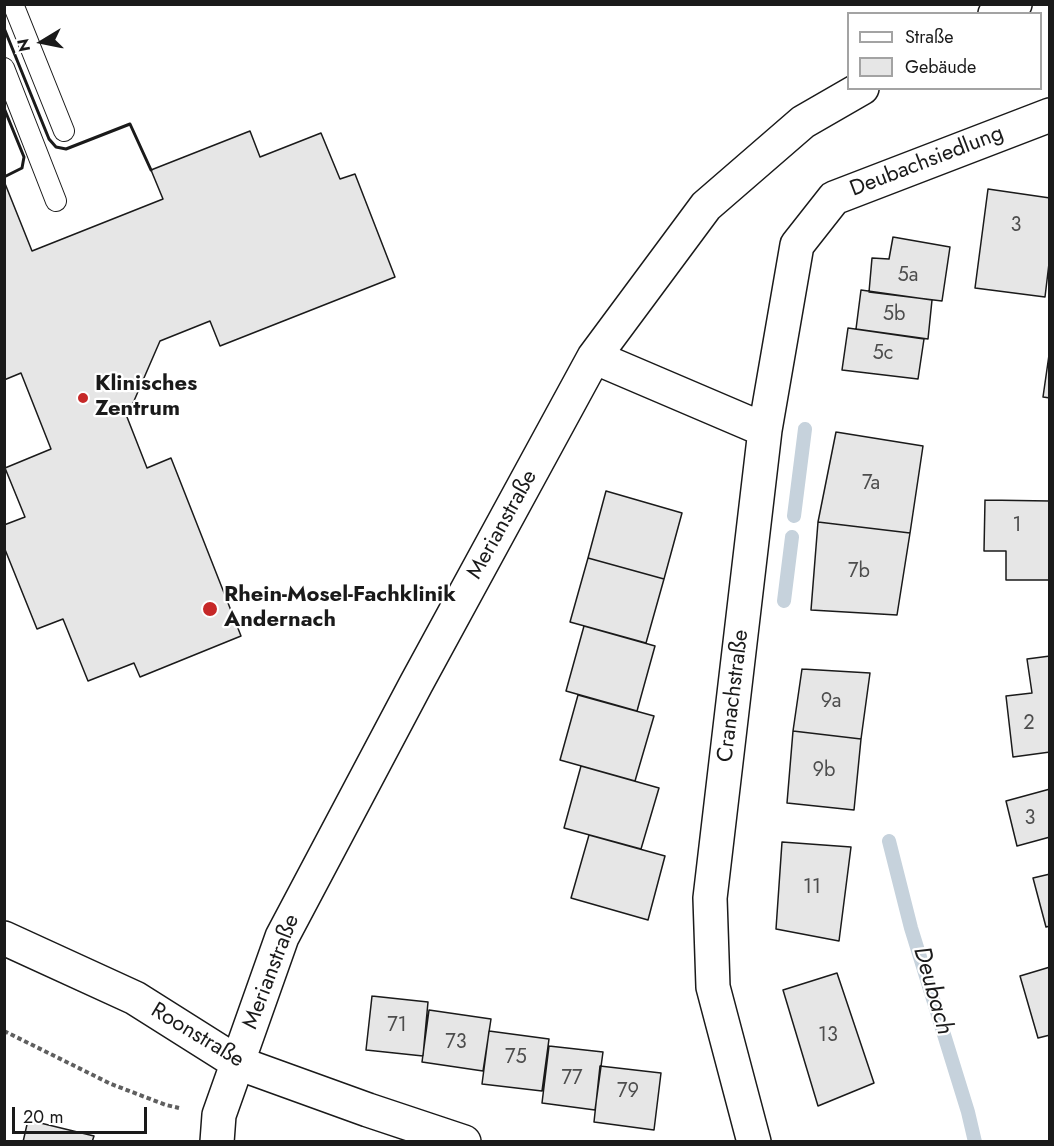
<!DOCTYPE html>
<html>
<head>
<meta charset="utf-8">
<style>
	body { margin:0 }
	#map { position:relative; width:1054px; height:1146px; overflow:hidden; background:#fff; font-family:Jost,sans-serif }
	canvas { display:block }
	.frame { position:absolute; inset:0; border:6px solid #1a1a1a; pointer-events:none }
	.legend { position:absolute; left:847px; top:12px; width:195px; height:78px; box-sizing:border-box; background:#fff; border:2px solid #a3a3a3; margin:0; padding:8px 10px; list-style:none; font-size:18px; color:#1a1a1a }
	.legend li { display:flex; align-items:center; gap:12px; height:30px }
	.legend b { width:30px; border:2px solid #a3a3a3 }
	.north { position:absolute; left:12px; top:12px; width:60px; height:60px; -webkit-text-stroke:4px #fff; paint-order:stroke; rotate:260deg; font-size:16px; font-weight:700; line-height:24px; text-align:center; color:#1a1a1a }
	.north::after { content:''; display:block; margin:auto; width:21px; height:27px; background:#1a1a1a; clip-path:polygon(50% 0,100% 100%,50% 72%,0 100%) }
	.scale { position:absolute; left:12px; top:1107px; width:135px; height:27px; box-sizing:border-box; border:3px solid #1a1a1a; border-top:0; padding-left:8px; font-size:18px; line-height:21px; white-space:nowrap; color:#1a1a1a; -webkit-text-stroke:4px #fff; paint-order:stroke }
</style>
</head>
<body>
<div id="map">
<canvas width="1054" height="1146"></canvas>
<div class="frame"></div>
<ul class="legend">
<li><b style="height:8px;background:#fff"></b>Straße</li>
<li><b style="height:16px;background:#e6e6e6"></b>Gebäude</li>
</ul>
<div class="north">N</div>
<div class="scale">20 m</div>
</div>
<script>
const c = document.querySelector('canvas').getContext('2d');
c.lineJoin = 'round';
const shape = rows => new Path2D(rows.map(r => 'M' + r).join(''));
function trace(path, color, width, dash) { c.strokeStyle = color; c.lineWidth = width; c.lineCap = dash ? 'butt' : 'round'; c.setLineDash(dash || []); c.stroke(path); }
function fill(path, color) { c.fillStyle = color; c.fill(path, 'evenodd'); }
function write(font, color, halo, rows, align = 'center') {
  c.font = font + ' Jost,sans-serif'; c.lineWidth = 4.5; c.setLineDash([]); c.textBaseline = 'middle'; c.strokeStyle = halo; c.fillStyle = color; for (const [text, x, y, turn = 0] of rows) {
    c.save(); c.translate(x, y); c.rotate((+turn || 0) * Math.PI / 180); c.textAlign = isNaN(turn) ? turn : align; if (halo) c.strokeText(text, 0, 0); c.fillText(text, 0, 0); c.restore();
  }
}
trace(shape([
	[794,516,805,429],
	[784,601,792,537],
	[889,841,911,928,968,1112,975,1142]
]), '#c6d2dc', 14);
const building = shape([
	[250,131,260,157,321,133,340,179,355,174,395,277,220,346,210,321,160,341,127,417,147,468,171,458,241,636,140,677,134,663,88,681,63,619,37,629,4,547,4,525,25,517,5,468,51,449,21,373,4,380,4,181,32,251,163,199,151,170,250,131],
	[988,189,1050,198,1050,255,1045,297,975,288,988,189],
	[893,237,950,247,942,301,869,292,872,258,889,259,893,237],
	[861,290,932,300,928,339,856,329,861,290],
	[848,328,924,339,918,379,842,370,848,328],
	[1050,348,1050,398,1043,397,1050,348],
	[836,432,923,446,910,533,818,522,836,432],
	[606,491,682,513,664,579,588,558,606,491],
	[985,500,1050,501,1050,580,1006,580,1006,551,984,551,985,500],
	[818,522,910,533,897,615,811,610,818,522],
	[588,558,664,579,646,643,570,622,588,558],
	[584,626,655,646,637,711,566,691,584,626],
	[1050,656,1050,752,1013,757,1006,696,1032,693,1027,659,1050,656],
	[802,669,870,673,861,739,793,731,802,669],
	[578,695,654,716,635,781,560,760,578,695],
	[793,731,861,739,854,810,787,803,793,731],
	[581,766,659,788,641,849,564,828,581,766],
	[1050,789,1050,837,1017,846,1006,801,1050,789],
	[589,835,665,856,648,920,571,898,589,835],
	[782,842,851,847,839,941,776,929,782,842],
	[1050,874,1050,926,1046,927,1033,878,1050,874],
	[1050,967,1050,1035,1038,1038,1020,976,1050,967],
	[837,973,874,1083,818,1106,783,990,837,973],
	[372,996,428,1002,423,1056,366,1050,372,996],
	[429,1010,491,1019,483,1071,422,1062,429,1010],
	[489,1031,549,1039,542,1091,482,1084,489,1031],
	[549,1046,603,1052,595,1110,542,1103,549,1046],
	[600,1066,661,1073,654,1130,594,1122,600,1066],
	[28,1120,94,1136,92,1142,23,1142,28,1120]
]);
fill(building, '#e6e6e6');
trace(building, '#1a1a1a', 1.5);
const lane = shape([
	[13,4,64,131],
	[4,68,56,201]
]);
const street = shape([
	[995,14,1015,4],
	[594,357,765,430,710,898,713,987,754,1142],
	[765,430,797,245,834,198,1050,115],
	[4,938,135,998,238,1063,368,1110,464,1142],
	[217,1142,219,1115,282,937,416,684,594,357,706,206,803,122,862,88]
]);
trace(lane, '#1a1a1a', 22);
trace(street, '#1a1a1a', 36);
trace(shape([
	[4,1031,111,1084,166,1105,179,1108]
]), '#5f5f5f', 4, [4.5, 3]);
trace(lane, '#fff', 20);
trace(street, '#fff', 33);
trace(shape([
	[4,28,49,139,56,147,66,149,130,124,151,170],
	[4,108,24,157,22,168,4,177]
]), '#1a1a1a', 3);
for (const [x, y, r, color] of [
	[83,398,6,"#c62828"],
	[210,609,8,"#c62828"]
]) { const dot = new Path2D(); dot.arc(x, y, r, 0, 2 * Math.PI); c.fillStyle = color; c.fill(dot); trace(dot, '#fff', 2); }
write('20px', '#4d4d4d', null, [
	["3",1016,226],
	["5a",908,276],
	["5b",894,315],
	["5c",883,354],
	["7a",871,484],
	["1",1017,526],
	["7b",859,572],
	["9a",831,702],
	["2",1029,724],
	["9b",824,771],
	["3",1030,819],
	["11",812,888],
	["71",397,1026],
	["13",828,1036],
	["73",456,1043],
	["75",516,1058],
	["77",572,1079],
	["79",628,1092]
]);
write('22px', '#1a1a1a', '#fff', [
	["Deubachsiedlung",927,162,-21],
	["Merianstraße",503,525,-61],
	["Cranachstraße",734,696,-83],
	["Merianstraße",272,972,-69],
	["Roonstraße",197,1036,31]
]);
write('bold 22px', '#1a1a1a', '#fff', [
	["Klinisches",95,385],
	["Zentrum",95,410],
	["Rhein-Mosel-Fachklinik",224,596],
	["Andernach",224,621]
], 'left');
write('italic 24px', '#1a1a1a', '#fff', [
	["Deubach",932,991,74]
]);
</script>
</body>
</html>
